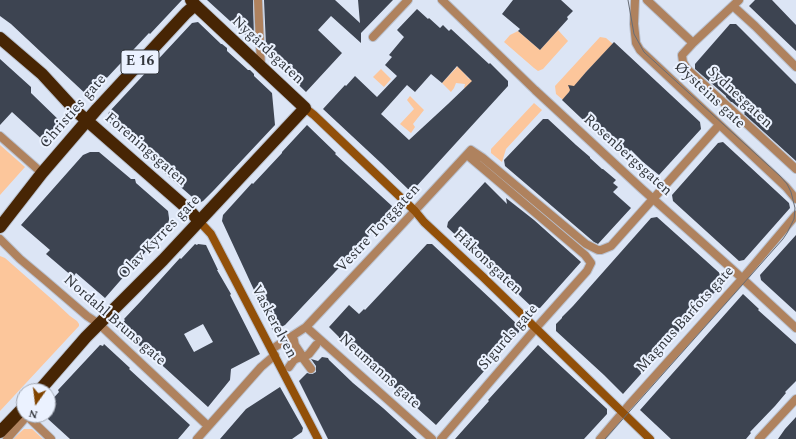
<!DOCTYPE html>
<html>
<head>
<meta charset="utf-8">
<style>
	body { margin:0 }
	#map { position:relative; width:796px; height:439px; overflow:hidden; background:#dce5f5; font-family:Spectral,serif }
	canvas { display:block }
	.north { position:absolute; left:16px; top:383px; width:40px; height:40px; box-sizing:border-box; background:#ebf2ff; border:1px solid #a1a7b1; border-radius:50%; rotate:194deg; font-size:11px; font-weight:700; line-height:16px; text-align:center; color:#33373d }
	.north::after { content:''; display:block; margin:auto; width:14px; height:18px; background:#804400; clip-path:polygon(50% 0,100% 100%,50% 72%,0 100%) }
</style>
</head>
<body>
<div id="map">
<canvas width="796" height="439"></canvas>
<div class="north">N</div>
</div>
<script>
const c = document.querySelector('canvas').getContext('2d');
c.lineJoin = 'round';
function fill(path, color) { c.fillStyle = color; c.fill(path, 'evenodd'); }
const shape = rows => new Path2D(rows.map(r => 'M' + r).join(''));
function trace(path, color, width, dash) { c.strokeStyle = color; c.lineWidth = width; c.lineCap = dash ? 'butt' : 'round'; c.setLineDash(dash || []); c.stroke(path); }
function write(font, color, halo, rows, align = 'center') {
  c.font = font + ' Spectral,serif'; c.lineWidth = 4; c.setLineDash([]); c.textBaseline = 'middle'; c.strokeStyle = halo; c.fillStyle = color; for (const [text, x, y, turn = 0] of rows) {
    c.save(); c.translate(x, y); c.rotate((+turn || 0) * Math.PI / 180); c.textAlign = isNaN(turn) ? turn : align; if (halo) c.strokeText(text, 0, 0); c.fillText(text, 0, 0); c.restore();
  }
}
fill(shape([
	[558,30,568,41,543,69,538,71,534,68,504,42,510,35,518,31,540,50],
	[600,37,606,38,613,44,586,72,575,86,573,86,570,90,570,91,569,92,563,100,556,94,555,86],
	[458,66,469,79,477,74,469,87,464,88,465,84,456,83,454,88,451,92,442,83],
	[381,69,391,79,384,87,373,77],
	[410,96,424,110,413,124,415,127,411,133,400,124,414,109,407,100],
	[534,103,542,110,506,149,502,162,491,153,491,149],
	[0,145,25,167,0,195],
	[0,256,5,258,55,302,70,316,77,321,79,324,79,326,0,411],
	[24,429,32,429,43,439,13,439]
]), '#fcc69b');
fill(shape([
	[0,0,182,0,150,34,149,33,89,97,11,24,0,16],
	[207,0,253,0,254,38,252,41],
	[264,0,335,0,360,23,358,0,393,0,361,33,361,43,331,16,318,30,342,53,306,92,274,61,268,54,266,46],
	[513,0,561,0,573,11,567,17,568,19,540,50,518,31,520,29,502,14],
	[755,0,772,0,796,25,796,51,749,6],
	[417,9,428,19,429,18,440,28,443,25,449,31,451,29,489,64,490,63,508,81,508,86,414,189,408,189,381,163,323,109,345,85,346,86,355,76,377,97,397,76,385,65,392,57,389,55,404,37,397,30],
	[457,66,472,81,448,104,409,140,381,114,407,85,415,92,431,74,442,83],
	[198,22,221,44,222,44,227,48,227,51,248,70,250,70,254,74,254,76,272,93,275,125,214,190,203,201,199,203,143,154,109,122,107,118,109,112,192,23],
	[730,24,736,24,796,84,796,161,744,114,745,113,732,102,731,102,726,97,726,96,695,69,695,64],
	[614,42,700,122,701,129,659,175,643,162,631,150,629,152,622,146,617,152,562,100,569,92,570,90,568,85,574,86,586,72],
	[0,59,31,87,31,93,63,124,46,143,12,112,0,125],
	[543,119,548,119,576,145,590,157,590,158,602,169,603,169,616,180,613,183,618,187,613,192,631,208,598,244,594,242,505,166,504,160],
	[307,125,336,153,335,154,392,206,392,211,387,217,387,218,384,222,368,237,285,325,273,331,222,221,223,215,252,183,253,184,282,153,282,152],
	[723,142,789,203,790,208,744,260,739,261,673,201,672,195,718,143],
	[90,152,99,152,131,179,135,179,136,183,168,211,169,218,169,225,105,298,76,273,73,277,46,254,50,250,21,225,83,155],
	[485,182,507,204,506,198,534,220,581,262,540,308,533,308,447,227,448,222],
	[657,217,724,277,724,282,681,329,623,394,604,375,556,331,556,324,562,318,562,317,573,306,651,218],
	[796,235,796,312,761,280,760,275],
	[195,244,197,245,198,244,206,245,218,270,217,270,231,294,230,295,260,354,231,369,230,380,208,407,142,347,142,348,119,328,125,320,124,319,141,301,180,258,181,259],
	[203,324,213,342,194,352,184,334],
	[427,244,432,244,494,302,519,326,519,332,436,425,339,338,339,337,329,327,349,305,359,314,364,309,365,310],
	[743,294,759,309,758,310,796,344,796,381,785,392,786,393,775,406,750,432,751,433,746,439,671,439,640,410],
	[104,344,130,368,129,369,190,425,178,439,70,439,48,419,48,404,59,392,58,390,100,345,103,346],
	[538,345,607,409,607,414,584,439,455,439,489,401,488,400],
	[322,357,328,358,329,360,353,383,383,408,417,439,328,439,299,381,307,373,312,374,316,372,316,366,311,359,318,361],
	[280,387,303,428,302,432,292,439,220,439,246,409],
	[796,417,796,439,778,439,785,429]
]), '#3d4451');
const street = shape([
	[258,0,261,66],
	[442,0,535,90,642,189,732,269,796,328],
	[635,0,634,24,636,43,640,50,786,187,796,199],
	[647,0,693,43,739,0],
	[733,6,755,26,796,67],
	[373,37,408,0],
	[693,43,682,55,683,62,687,69,796,169],
	[0,136,42,173],
	[0,239,20,259,45,280,87,316,99,324,208,426],
	[306,327,432,439],
	[293,336,295,345,301,354,302,357,311,369],
	[272,349,306,327,396,231,471,150,483,158,586,244,598,250,601,250,611,246,719,125],
	[289,367,294,360,298,358,306,356,309,354,316,345],
	[7,439,27,416,51,439],
	[197,439,261,367,275,355],
	[441,439,536,328,587,271,591,263,585,255,467,155],
	[600,439,629,405,742,279,796,215],
	[759,439,796,399]
]);
const secondary = shape([
	[305,108,314,115,415,211,424,222,483,277,650,439],
	[199,221,211,234,318,439]
]);
const highway = shape([
	[0,38,42,74,76,111,189,210,199,221],
	[0,227,42,173,97,109,186,13,195,5],
	[39,391,86,337,163,260,305,108,195,5,191,0],
	[0,432,24,407]
]);
trace(street, '#bac2d0', 10);
trace(secondary, '#bac2d0', 10);
trace(highway, '#bac2d0', 14);
trace(street, '#af825e', 8);
trace(secondary, '#925009', 8);
trace(highway, '#472504', 12);
trace(shape([
	[605,439,783,239,787,233,794,219,795,208,791,192,787,184,780,176,644,52,634,34,628,0]
]), '#666c75', 1);
for (const [x, y, w] of [
	[140,62,38]
]) { const box = new Path2D(); box.roundRect(x - w / 2, y - 12, w, 24, 3); c.fillStyle = '#ebf2ff'; c.fill(box); trace(box, '#33373d', 1); }
write('bold 14px', '#33373d', null, [
	["E 16",140,62]
]);
write('15px', '#33373d', '#ebf2ff', [
	["Nygårdsgaten",267,51,43],
	["Øysteins gate",709,96,43],
	["Sydnesgaten",739,98,43],
	["Christies gate",74,112,-49],
	["Foreningsgaten",145,150,41],
	["Rosenbergsgaten",627,156,42],
	["Vestre Torggaten",379,229,-47],
	["Olav Kyrres gate",160,238,-46],
	["Håkonsgaten",487,263,43],
	["Magnus Barfots gate",686,320,-48],
	["Nordahl Bruns gate",114,321,41],
	["Vaskerelven",273,322,62],
	["Sigurds gate",509,338,-49],
	["Neumanns gate",379,372,42]
]);
</script>
</body>
</html>
